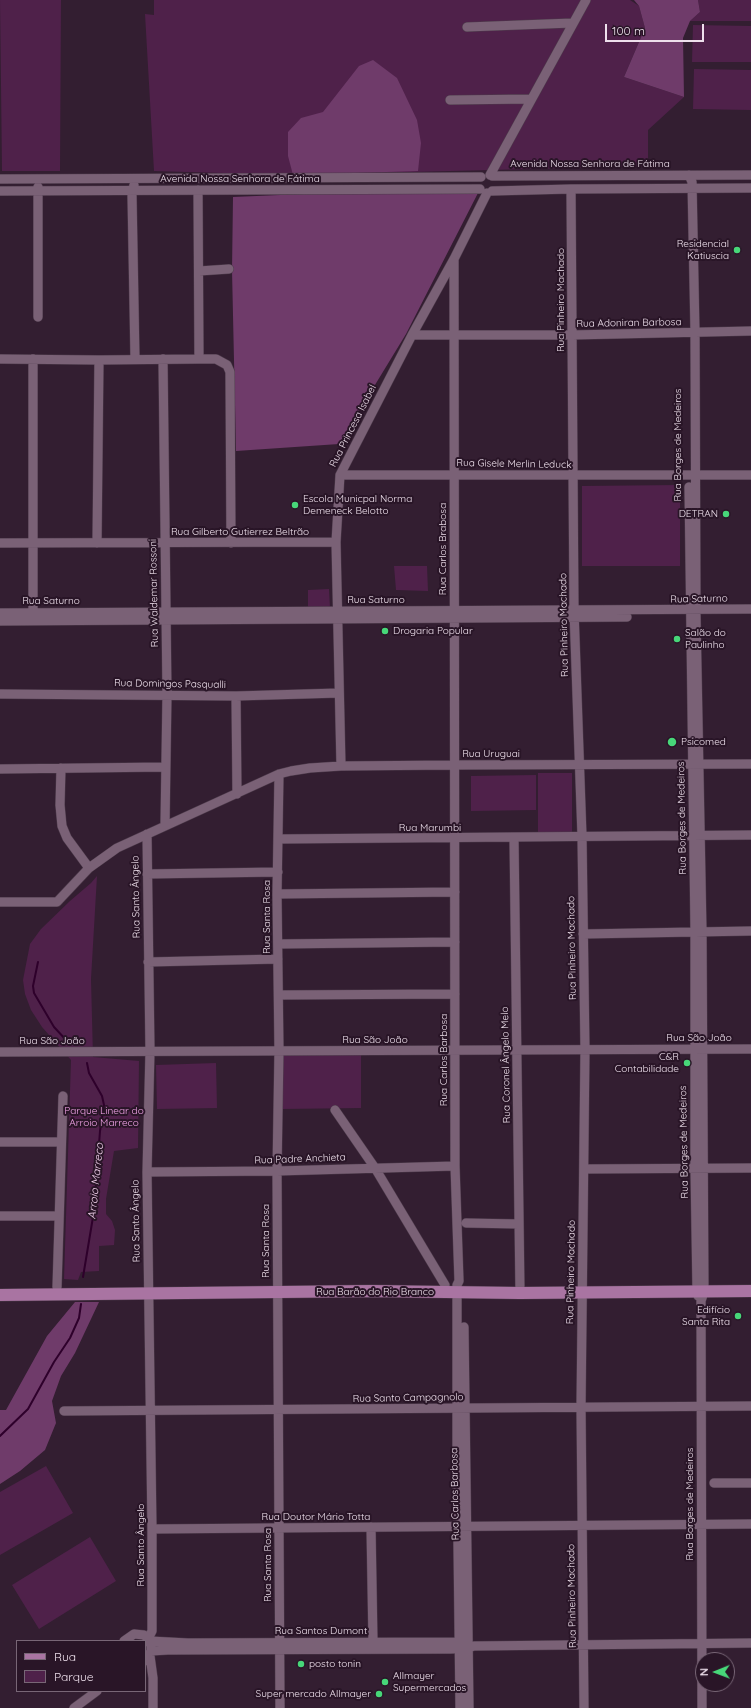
<!DOCTYPE html>
<html>
<head>
<meta charset="utf-8">
<style>
	body { margin:0 }
	#map { position:relative; width:751px; height:1708px; overflow:hidden; background:#331e31; font-family:Quicksand,sans-serif }
	canvas { display:block }
	.legend { position:absolute; left:16px; top:1640px; width:130px; height:52px; box-sizing:border-box; background:#291527; border:1px solid #786676; margin:0; padding:5px 7px; list-style:none; font-size:12px; color:#eee0ec }
	.legend li { display:flex; align-items:center; gap:8px; height:20px }
	.legend b { width:20px; border:1px solid #786676 }
	.north { position:absolute; left:695px; top:1652px; width:40px; height:40px; box-sizing:border-box; background:#291527; border:1px solid #786676; border-radius:50%; rotate:269deg; font-size:11px; font-weight:700; line-height:16px; text-align:center; color:#eee0ec }
	.north::after { content:''; display:block; margin:auto; width:14px; height:18px; background:#47d779; clip-path:polygon(50% 0,100% 100%,50% 72%,0 100%) }
	.scale { position:absolute; left:605px; top:24px; width:99px; height:18px; box-sizing:border-box; border:2px solid #eee0ec; border-top:0; padding-left:5px; font-size:12px; line-height:14px; white-space:nowrap; color:#eee0ec; -webkit-text-stroke:3px #291527; paint-order:stroke }
</style>
</head>
<body>
<div id="map">
<canvas width="751" height="1708"></canvas>
<ul class="legend">
<li><b style="height:5px;background:#a974a2"></b>Rua</li>
<li><b style="height:11px;background:#4f214a"></b>Parque</li>
</ul>
<div class="north">N</div>
<div class="scale">100 m</div>
</div>
<script>
const c = document.querySelector('canvas').getContext('2d');
c.lineJoin = 'round';
function fill(path, color) { c.fillStyle = color; c.fill(path, 'evenodd'); }
const shape = rows => new Path2D(rows.map(r => 'M' + r).join(''));
function trace(path, color, width, dash) { c.strokeStyle = color; c.lineWidth = width; c.lineCap = dash ? 'butt' : 'round'; c.setLineDash(dash || []); c.stroke(path); }
function write(font, color, halo, rows, align = 'center') {
  c.font = font + ' Quicksand,sans-serif'; c.lineWidth = 4; c.setLineDash([]); c.textBaseline = 'middle'; c.strokeStyle = halo; c.fillStyle = color; for (const [text, x, y, turn = 0] of rows) {
    c.save(); c.translate(x, y); c.rotate((+turn || 0) * Math.PI / 180); c.textAlign = isNaN(turn) ? turn : align; if (halo) c.strokeText(text, 0, 0); c.fillText(text, 0, 0); c.restore();
  }
}
fill(shape([
	[0,0,61,0,60,171,2,171],
	[154,0,630,0,639,6,645,28,624,77,684,97,648,130,648,166,293,175,154,171,145,14,154,15],
	[698,0,751,0,751,21,690,21,700,12],
	[693,25,751,26,751,62,692,62],
	[694,69,751,70,751,110,693,109],
	[680,485,680,566,582,566,582,486],
	[394,566,427,566,428,591,396,590],
	[329,589,330,608,308,608,308,590],
	[538,773,572,773,572,832,538,832],
	[536,775,536,810,471,811,471,776],
	[97,876,91,979,93,1057,139,1061,138,1148,114,1151,106,1199,106,1214,112,1221,115,1230,114,1245,99,1246,99,1271,81,1272,78,1280,64,1279,71,1060,42,1027,31,1010,25,994,23,980,30,944,41,929,70,901,91,883],
	[280,1055,361,1055,361,1108,281,1109],
	[216,1063,217,1108,157,1109,156,1065],
	[46,1466,73,1513,0,1555,0,1492],
	[90,1537,116,1581,39,1629,12,1585]
]), '#4f214a');
fill(shape([
	[634,0,698,0,700,12,690,21,683,38,684,97,624,77,645,28,639,6],
	[373,60,397,78,417,120,421,143,418,171,293,175,288,156,288,132,301,118,323,112,359,66],
	[350,192,478,193,406,334,339,444,236,451,232,270,233,197],
	[75,1302,99,1302,75,1353,61,1376,52,1401,56,1423,45,1450,20,1471,0,1484,0,1410,6,1410,47,1336]
]), '#6f3b6a');
trace(shape([
	[38,962,33,986,34,993,54,1027,67,1041],
	[83,1277,94,1211,100,1131,104,1105,102,1096,89,1073,87,1063],
	[0,1436,28,1409,54,1362,70,1338,79,1318,81,1304]
]), '#2e002b', 2);
const minor = shape([
	[467,27,572,23],
	[450,100,531,99],
	[490,175,586,0],
	[689,175,692,182,695,332,696,616,702,931,704,1292,701,1301,702,1708],
	[492,176,751,175],
	[0,179,481,177],
	[134,185,132,195,135,359],
	[38,187,38,317],
	[571,189,574,610,582,836,585,1050,581,1407,584,1708],
	[198,190,199,359],
	[0,191,480,189],
	[492,191,571,189,751,188],
	[454,259,455,1166,459,1281,457,1285,457,1463,460,1708],
	[199,271,229,269],
	[412,335,572,335,751,331],
	[0,359,99,360,199,359,216,359,227,365,230,372,231,543],
	[163,359,167,694,165,825],
	[340,475,751,475],
	[689,487,695,931,695,1168,697,1292,698,1296],
	[0,543,336,542],
	[97,543,99,360],
	[0,613,751,609],
	[33,617,33,359],
	[0,621,627,617],
	[0,694,236,696,339,693],
	[236,696,237,794],
	[341,766,336,542,340,475,412,335,454,259,487,193],
	[61,768,60,805,62,826,67,838,89,868],
	[0,769,165,767],
	[279,774,277,894,279,1051,277,1171,280,1708],
	[147,834,150,1051,147,1172,152,1529,152,1631,148,1639],
	[514,838,520,1293],
	[279,839,751,835],
	[147,874,278,872],
	[277,894,455,892],
	[0,902,57,902,89,868,117,848,279,774,291,771,310,768,341,766,454,765,751,764],
	[583,934,751,931],
	[278,944,455,942],
	[148,962,278,959],
	[279,995,455,994],
	[0,1052,751,1049],
	[335,1110,375,1168,445,1285],
	[0,1142,61,1142],
	[584,1169,751,1168],
	[147,1172,277,1171,455,1166],
	[0,1216,59,1216],
	[466,1223,519,1224],
	[57,1287,63,1096],
	[464,1327,469,1708],
	[64,1411,751,1406],
	[714,1483,751,1483],
	[371,1527,373,1642],
	[152,1529,751,1524],
	[124,1641,134,1634,144,1635,148,1639,151,1646,151,1651,145,1661],
	[150,1641,188,1643,463,1642],
	[151,1651,168,1650,450,1649,468,1648,474,1646,751,1643],
	[150,1656,153,1678,153,1708],
	[74,1708,97,1691]
]);
const major = shape([
	[0,1295,371,1291,520,1293,751,1291]
]);
trace(minor, '#4d3b4b', 10);
trace(major, '#4d3b4b', 13);
trace(minor, '#7a6176', 9);
trace(major, '#a974a2', 12);
for (const [x, y, r, color] of [
	[737,250,4,"#47d779"],
	[295,505,4,"#47d779"],
	[726,514,4,"#47d779"],
	[385,631,4,"#47d779"],
	[677,639,4,"#47d779"],
	[672,742,5,"#47d779"],
	[687,1063,4,"#47d779"],
	[738,1316,4,"#47d779"],
	[301,1664,4,"#47d779"],
	[385,1682,4,"#47d779"],
	[379,1694,4,"#47d779"]
]) { const dot = new Path2D(); dot.arc(x, y, r, 0, 2 * Math.PI); c.fillStyle = color; c.fill(dot); trace(dot, '#291527', 1.5); }
write('10px', '#eee0ec', '#291527', [
	["Avenida Nossa Senhora de Fátima",590,164],
	["Avenida Nossa Senhora de Fátima",240,179],
	["Rua Pinheiro Machado",561,300,-90],
	["Rua Adoniran Barbosa",629,323,-1],
	["Rua Princesa Isabel",353,426,-63],
	["Rua Borges de Medeiros",678,445,-90],
	["Rua Gisele Merlin Leduck",514,464,1],
	["Rua Gilberto Gutierrez Beltrão",240,532],
	["Rua Carlos Brabosa",443,549,-90],
	["Rua Waldemar Rossoni",154,593,-91],
	["Rua Saturno",699,599,-1],
	["Rua Saturno",376,600],
	["Rua Saturno",51,601],
	["Rua Pinheiro Machado",564,625,-91],
	["Rua Domingos Pasqualli",170,684,1],
	["Rua Uruguai",491,754],
	["Rua Borges de Medeiros",682,818,-91],
	["Rua Marumbi",430,828],
	["Rua Santo Ângelo",136,897,-91],
	["Rua Santa Rosa",267,917,-90],
	["Rua Pinheiro Machado",572,948,-91],
	["Rua São João",699,1038],
	["Rua São João",375,1040],
	["Rua São João",52,1041],
	["Rua Carlos Barbosa",444,1060,-90],
	["Rua Coronel Ângelo Melo",506,1065,-91],
	["Rua Borges de Medeiros",684,1142,-91],
	["Rua Padre Anchieta",300,1159,-2],
	["Rua Santo Ângelo",136,1221,-91],
	["Rua Santa Rosa",266,1241,-90],
	["Rua Pinheiro Machado",571,1272,-89],
	["Rua Barão do Rio Branco",375,1292],
	["Rua Santo Campagnolo",408,1398,-1],
	["Rua Carlos Barbosa",455,1494,-91],
	["Rua Borges de Medeiros",690,1504,-90],
	["Rua Doutor Mário Totta",316,1517],
	["Rua Santo Ângelo",141,1545,-90],
	["Rua Santa Rosa",268,1565,-90],
	["Rua Pinheiro Machado",572,1596,-91],
	["Rua Santos Dumont",321,1631]
]);
write('10px', '#eee0ec', '#291527', [
	["Residencial",729,244,"right"],
	["Katiuscia",729,256,"right"],
	["Escola Municpal Norma",303,499],
	["Demeneck Belotto",303,511],
	["DETRAN",718,514,"right"],
	["Drogaria Popular",393,631],
	["Salão do",685,633],
	["Paulinho",685,645],
	["Psicomed",681,742],
	["C&R",679,1057,"right"],
	["Contabilidade",679,1069,"right"],
	["Edifício",730,1310,"right"],
	["Santa Rita",730,1322,"right"],
	["posto tonin",309,1664],
	["Allmayer",393,1676],
	["Supermercados",393,1688],
	["Super mercado Allmayer",371,1694,"right"]
], 'left');
write('10px', '#f5a6eb', '#291527', [
	["Parque Linear do",104,1111],
	["Arroio Marreco",104,1123]
]);
write('italic 11px', '#f6d5f1', '#291527', [
	["Arroio Marreco",96,1181,-84]
]);
</script>
</body>
</html>
